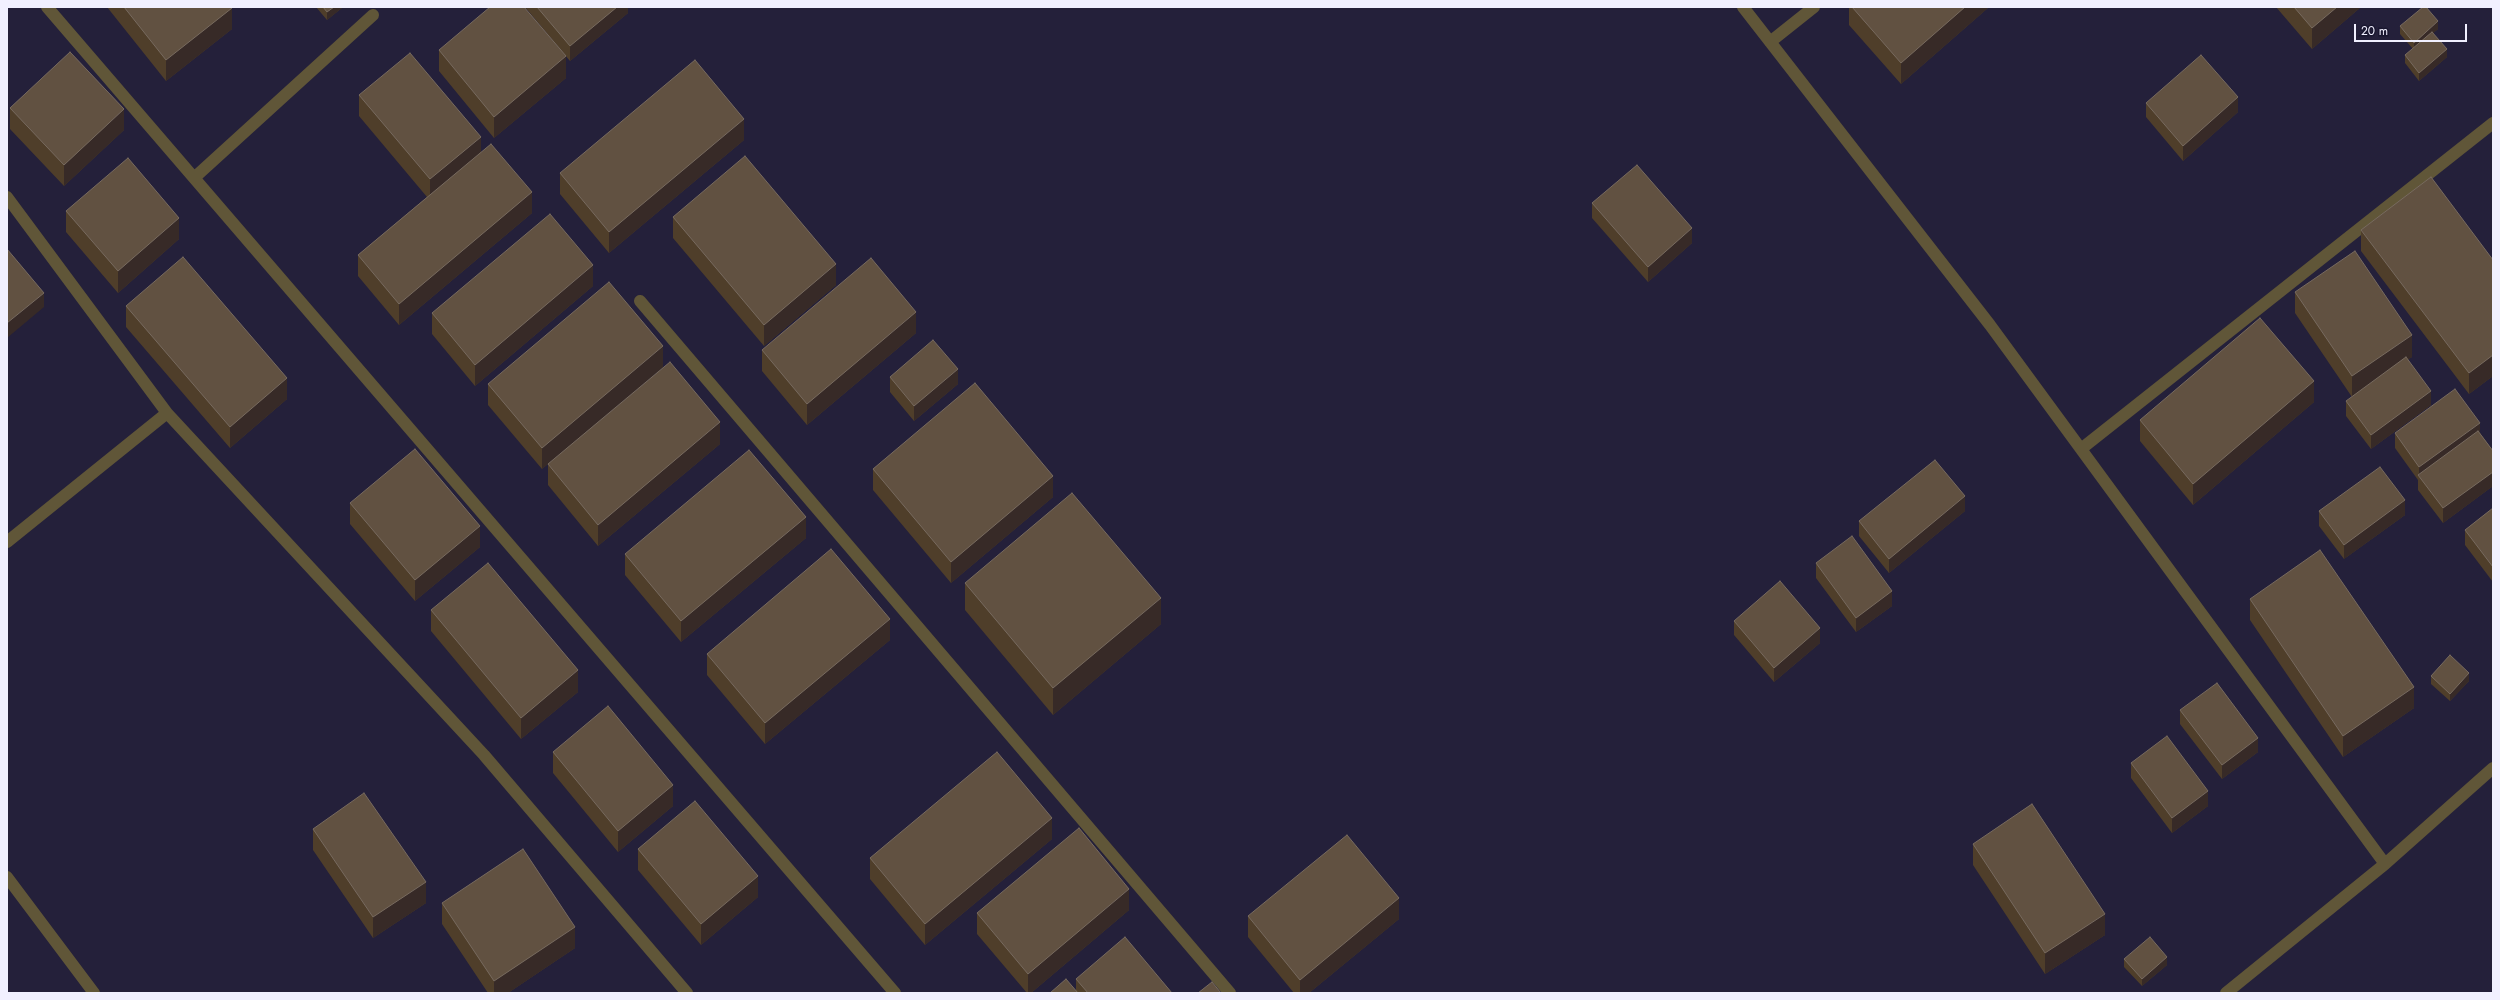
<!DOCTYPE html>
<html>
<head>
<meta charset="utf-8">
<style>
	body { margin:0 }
	#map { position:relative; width:2500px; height:1000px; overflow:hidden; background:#24203a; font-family:Jost,sans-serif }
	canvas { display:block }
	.frame { position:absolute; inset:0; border:8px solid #f1f0ff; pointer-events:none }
	.scale { position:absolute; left:2354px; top:24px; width:113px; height:18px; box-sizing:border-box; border:2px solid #f1f0ff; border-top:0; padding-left:5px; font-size:12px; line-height:14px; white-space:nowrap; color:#f1f0ff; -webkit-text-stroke:3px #1a1730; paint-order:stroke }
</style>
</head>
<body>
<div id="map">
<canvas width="2500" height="1000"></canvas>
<div class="frame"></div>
<div class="scale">20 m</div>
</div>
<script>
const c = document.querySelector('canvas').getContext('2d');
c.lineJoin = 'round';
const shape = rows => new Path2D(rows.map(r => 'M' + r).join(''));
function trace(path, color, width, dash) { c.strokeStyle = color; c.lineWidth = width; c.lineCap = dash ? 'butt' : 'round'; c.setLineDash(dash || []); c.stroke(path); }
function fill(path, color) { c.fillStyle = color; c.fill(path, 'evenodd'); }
trace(shape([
	[47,7,895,993],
	[1743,7,1990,325,2385,864],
	[1770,42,1814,7],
	[194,178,373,15],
	[7,197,167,413,7,542],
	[640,301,1230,993],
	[167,413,484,755,687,993],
	[2081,449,2493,123],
	[7,877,94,993],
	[2226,993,2385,864,2493,768]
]), '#605638', 12);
fill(shape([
	[107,7,232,7,232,29,166,81],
	[316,7,343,7,327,20],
	[525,7,628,7,628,13,570,61],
	[1849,7,1989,7,1901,84,1849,25],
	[2276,7,2361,7,2312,49],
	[2400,26,2438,29,2433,33,2447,57,2419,81,2405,63,2405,55,2413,49,2400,34],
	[439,50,566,78,494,138,439,71],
	[359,95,481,152,532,213,399,325,358,276,358,255,427,197,359,116],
	[2146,103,2238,112,2183,161,2146,117],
	[10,108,124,130,64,186,10,129],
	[744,140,609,253,560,194,560,173],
	[1592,203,1692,243,1648,282,1592,218],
	[66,211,179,239,118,293,66,232],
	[673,217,836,285,764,346,673,238],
	[2361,230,2493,260,2493,376,2469,394,2361,251],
	[593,286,475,386,432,334,432,313],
	[2295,292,2412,357,2408,359,2431,405,2371,449,2346,416,2346,401,2352,397,2295,313],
	[126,306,287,399,230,448,126,327],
	[916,333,807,425,762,371,762,350],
	[663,367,542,469,488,405,488,384],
	[890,377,958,384,914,421,890,392],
	[2493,384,2493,407,2492,406,2492,385],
	[2314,402,2193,505,2140,441,2140,420],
	[2395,433,2480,433,2493,451,2493,486,2443,523,2418,490,2418,480,2395,448],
	[720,444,598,546,548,485,548,464],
	[873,469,1053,497,951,583,873,490],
	[350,503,480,547,415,601,350,524],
	[2493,508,2493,582,2465,545,2465,530],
	[1965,511,1889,573,1859,536,1859,521],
	[2319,511,2405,515,2344,559,2319,526],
	[806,538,681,642,625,575,625,554],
	[1816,563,1892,606,1856,632,1816,578],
	[965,583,1161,624,1053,715,965,610],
	[2250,599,2414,708,2343,757,2250,620],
	[431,610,578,692,521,739,431,631],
	[1734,621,1820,643,1774,682,1734,635],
	[890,640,765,744,707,675,707,654],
	[2431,676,2469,681,2450,701,2431,684],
	[2180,710,2258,752,2222,779,2180,724],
	[553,752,673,806,618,852,553,773],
	[2131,763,2208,806,2172,833,2131,778],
	[313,829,426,903,373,938,313,850],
	[1052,839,925,945,870,879,870,858],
	[1973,844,2105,935,2045,974,1973,865],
	[638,849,758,897,701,945,638,870],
	[442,903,575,948,508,993,488,993,442,924],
	[1129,910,1031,993,1027,993,977,934,977,913],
	[1248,916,1399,919,1309,993,1294,993,1248,937],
	[2124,959,2167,965,2142,986,2124,967],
	[1076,979,1172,993,1050,993,1076,991]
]), '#4f3e2a');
fill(shape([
	[334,7,343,7,327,20,327,12],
	[617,7,628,7,628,13,570,61,570,46],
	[1965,7,1989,7,1901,84,1901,63],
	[2337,7,2361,7,2312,49,2312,28],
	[232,8,232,29,166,81,166,60],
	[2438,21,2438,29,2414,50,2414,43],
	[2447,49,2447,57,2419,81,2419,73],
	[566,56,566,78,494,138,494,117],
	[2238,97,2238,112,2183,161,2183,146],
	[124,109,124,130,64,186,64,165],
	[744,119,744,140,609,253,609,232],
	[481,137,481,158,430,201,430,179],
	[532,192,532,213,399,325,399,304],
	[179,218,179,239,118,293,118,271],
	[1692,228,1692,243,1648,282,1648,267],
	[836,264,836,285,764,346,764,325],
	[593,265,593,286,475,386,475,365],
	[44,293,44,307,7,338,7,323],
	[916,312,916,333,807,425,807,404],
	[2412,335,2412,357,2352,397,2352,376],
	[663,346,663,367,542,469,542,448],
	[2493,355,2493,376,2469,394,2469,373],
	[958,369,958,384,914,421,914,406],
	[287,378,287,399,230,448,230,427],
	[2314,381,2314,402,2193,505,2193,484],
	[2431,391,2431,405,2371,449,2371,435],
	[720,422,720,444,598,546,598,525],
	[2480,423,2480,438,2419,477,2419,467],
	[2493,472,2493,486,2443,523,2443,508],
	[1053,476,1053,497,951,583,951,562],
	[1965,496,1965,511,1889,573,1889,559],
	[2405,500,2405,515,2344,559,2344,545],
	[806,517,806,538,681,642,681,621],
	[480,526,480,547,415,601,415,580],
	[1892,591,1892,606,1856,632,1856,618],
	[1161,598,1161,624,1053,715,1053,688],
	[890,619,890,640,765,744,765,723],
	[1820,628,1820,643,1774,682,1774,668],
	[578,670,578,692,521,739,521,718],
	[2469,673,2469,681,2450,701,2450,694],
	[2414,687,2414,708,2343,757,2343,736],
	[2258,738,2258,752,2222,779,2222,765],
	[673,785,673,806,618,852,618,831],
	[2208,791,2208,806,2172,833,2172,818],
	[1052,818,1052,839,925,945,925,924],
	[758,876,758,897,701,945,701,924],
	[426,882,426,903,373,938,373,917],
	[1129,889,1129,910,1031,993,1028,993,1028,974],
	[1399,898,1399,919,1309,993,1300,993,1300,980],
	[2105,914,2105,935,2045,974,2045,953],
	[575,927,575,948,508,993,494,993,494,981],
	[2167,957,2167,965,2142,986,2142,979]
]), '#372a27');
const building = shape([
	[124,7,232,7,232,8,166,60,124,7],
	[323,7,334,7,327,12,323,7],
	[490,7,524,7,566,56,494,117,439,50,490,7],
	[537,7,617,7,570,46,537,7],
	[1852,7,1965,7,1901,63,1852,7],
	[2294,7,2337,7,2312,28,2294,7],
	[2423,7,2426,7,2438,21,2414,43,2400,26,2423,7],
	[2432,32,2447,49,2419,73,2405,55,2432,32],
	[70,52,124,109,64,165,10,108,70,52],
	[410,53,481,137,430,179,359,95,410,53],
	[2201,55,2238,97,2183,146,2146,103,2201,55],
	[695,60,744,119,609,232,560,173,695,60],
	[491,144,532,192,399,304,358,255,491,144],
	[745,156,836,264,764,325,673,217,745,156],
	[128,158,179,218,118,271,66,211,128,158],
	[1637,165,1692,228,1648,267,1592,203,1637,165],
	[2431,177,2493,260,2493,355,2469,373,2361,230,2431,177],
	[550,214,593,265,475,365,432,313,550,214],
	[7,249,44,293,7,323,7,249],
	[2355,251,2412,335,2352,376,2295,292,2355,251],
	[183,257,287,378,230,427,126,306,183,257],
	[871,258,916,312,807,404,762,350,871,258],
	[609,282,663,346,542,448,488,384,609,282],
	[2260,318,2314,381,2193,484,2140,420,2260,318],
	[933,340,958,369,914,406,890,377,933,340],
	[2406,357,2431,391,2371,435,2346,401,2406,357],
	[670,362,720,422,598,525,548,464,670,362],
	[975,383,1053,476,951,562,873,469,975,383],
	[2455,389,2480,423,2419,467,2395,433,2455,389],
	[2478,431,2493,451,2493,472,2443,508,2418,475,2478,431],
	[415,449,480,526,415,580,350,503,415,449],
	[749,450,806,517,681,621,625,554,749,450],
	[1935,460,1965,496,1889,559,1859,521,1935,460],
	[2380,467,2405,500,2344,545,2319,511,2380,467],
	[1072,493,1161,598,1053,688,965,583,1072,493],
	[2493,508,2493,567,2465,530,2493,508],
	[1852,536,1892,591,1856,618,1816,563,1852,536],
	[831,549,890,619,765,723,707,654,831,549],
	[2320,550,2414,687,2343,736,2250,599,2320,550],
	[488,563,578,670,521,718,431,610,488,563],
	[1780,581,1820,628,1774,668,1734,621,1780,581],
	[2450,655,2469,673,2450,694,2431,676,2450,655],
	[2217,683,2258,738,2222,765,2180,710,2217,683],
	[608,706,673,785,618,831,553,752,608,706],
	[2167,736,2208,791,2172,818,2131,763,2167,736],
	[997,752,1052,818,925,924,870,858,997,752],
	[364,793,426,882,373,917,313,829,364,793],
	[695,801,758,876,701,924,638,849,695,801],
	[2032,804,2105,914,2045,953,1973,844,2032,804],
	[1079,828,1129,889,1028,974,977,913,1079,828],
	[1347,835,1399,898,1300,980,1248,916,1347,835],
	[523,849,575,927,494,981,442,903,523,849],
	[1125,937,1172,993,1088,993,1076,979,1125,937],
	[2150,937,2167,957,2142,979,2124,959,2150,937],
	[1066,979,1078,993,1050,993,1066,979],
	[1212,982,1221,993,1198,993,1212,982]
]);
fill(building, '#615141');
trace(building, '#776a5f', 1);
</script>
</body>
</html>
